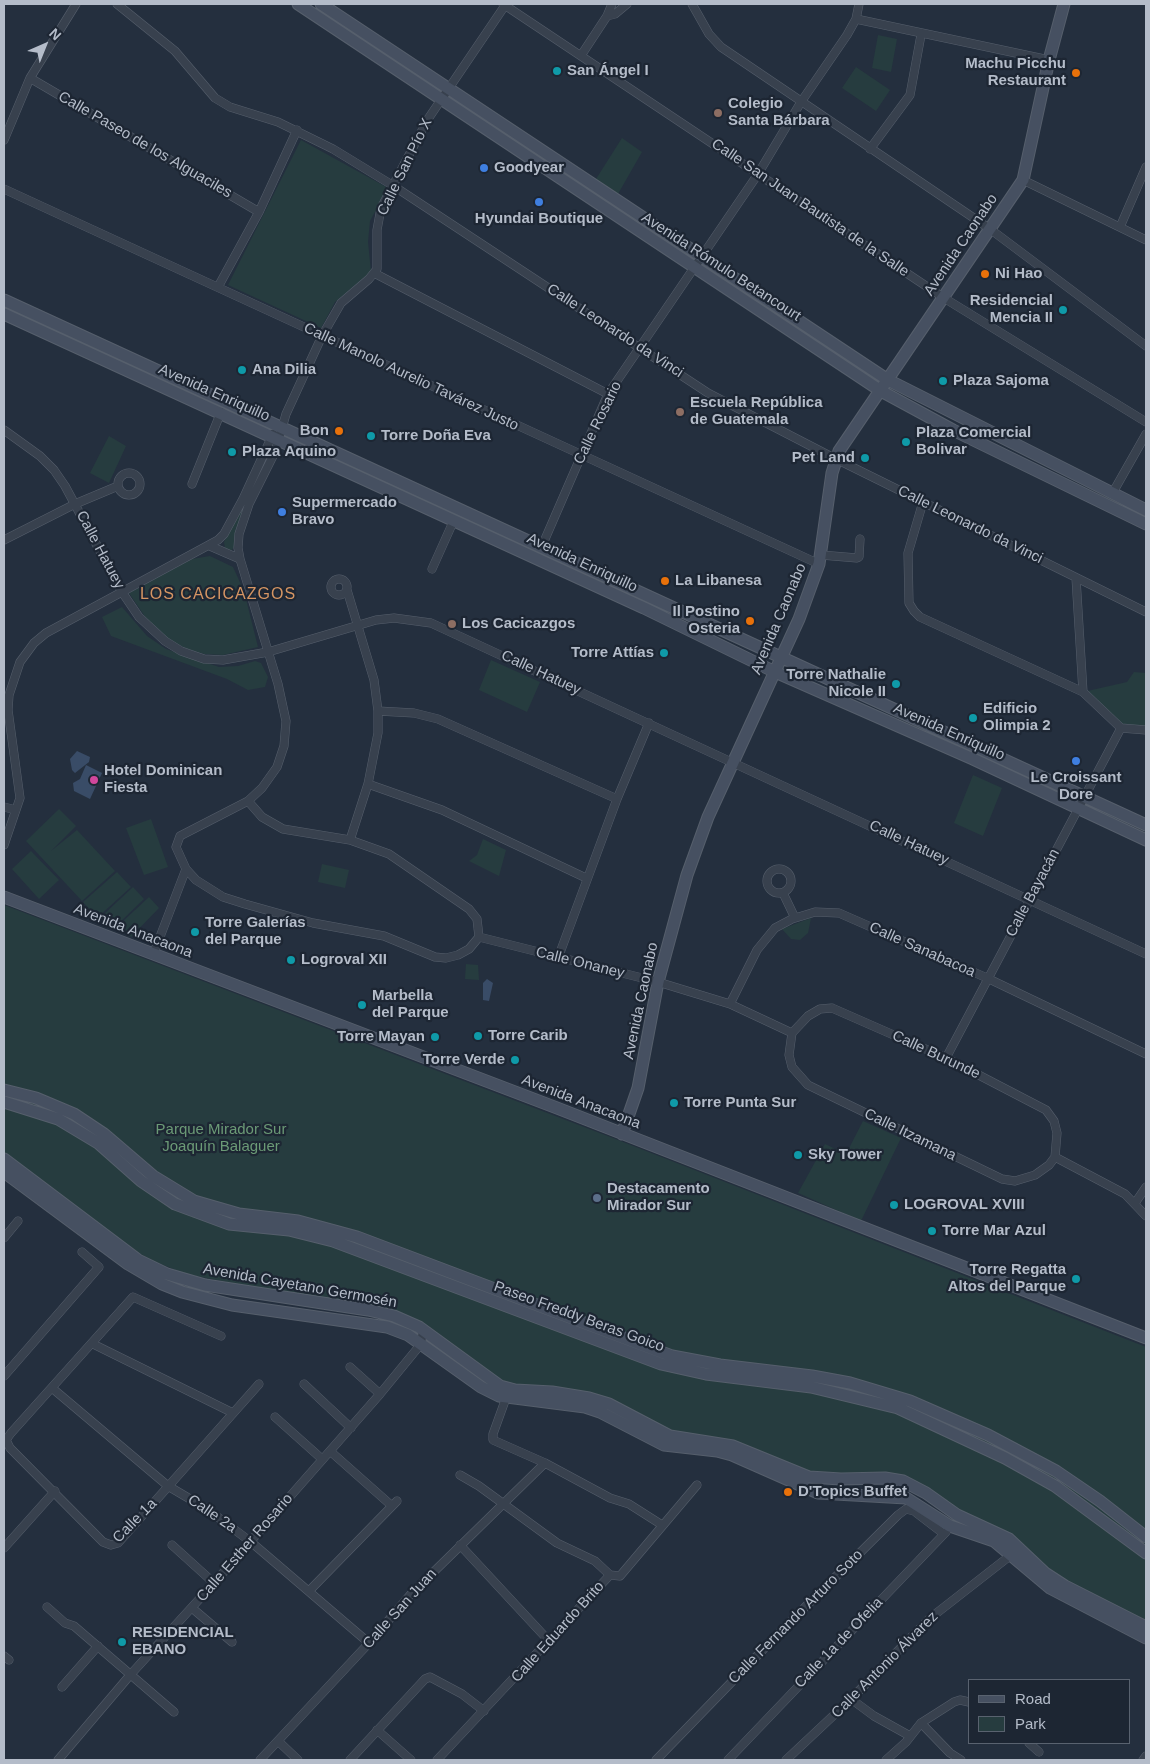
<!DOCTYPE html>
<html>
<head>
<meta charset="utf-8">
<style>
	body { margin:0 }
	#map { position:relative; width:1150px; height:1764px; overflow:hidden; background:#242f3e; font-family:Helvetica,sans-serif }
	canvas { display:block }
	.frame { position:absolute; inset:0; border:5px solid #b4bcc9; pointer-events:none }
	.legend { position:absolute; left:968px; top:1679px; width:162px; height:65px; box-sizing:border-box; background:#1d2633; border:1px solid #59626f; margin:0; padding:6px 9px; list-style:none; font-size:15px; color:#b4bcc9 }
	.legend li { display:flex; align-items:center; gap:10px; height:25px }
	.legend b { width:25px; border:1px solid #59626f }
	.north { position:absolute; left:20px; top:20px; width:50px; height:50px; -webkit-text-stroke:4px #1d2633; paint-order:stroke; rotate:44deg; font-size:14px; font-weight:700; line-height:20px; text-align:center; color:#b4bcc9 }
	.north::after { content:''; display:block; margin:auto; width:18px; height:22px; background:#b4bcc9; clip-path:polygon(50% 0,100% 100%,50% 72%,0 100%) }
</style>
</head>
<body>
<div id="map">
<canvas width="1150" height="1764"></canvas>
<div class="frame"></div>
<ul class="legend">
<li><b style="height:6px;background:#465061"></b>Road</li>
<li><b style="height:14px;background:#263c3f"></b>Park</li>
</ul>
<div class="north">N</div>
</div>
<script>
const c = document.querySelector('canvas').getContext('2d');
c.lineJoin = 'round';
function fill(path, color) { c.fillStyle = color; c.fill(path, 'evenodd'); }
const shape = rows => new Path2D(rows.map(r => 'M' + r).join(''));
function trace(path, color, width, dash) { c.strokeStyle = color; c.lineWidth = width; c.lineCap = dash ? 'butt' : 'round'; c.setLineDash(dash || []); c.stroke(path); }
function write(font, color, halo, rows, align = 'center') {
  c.font = font + ' Helvetica,sans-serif'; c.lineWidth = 4.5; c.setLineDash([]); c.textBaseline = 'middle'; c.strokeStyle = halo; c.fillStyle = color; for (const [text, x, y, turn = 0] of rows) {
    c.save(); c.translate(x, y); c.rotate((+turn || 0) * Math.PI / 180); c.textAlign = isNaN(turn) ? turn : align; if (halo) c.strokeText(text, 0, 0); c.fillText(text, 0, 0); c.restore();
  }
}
fill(shape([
	[878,35,897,39,891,72,872,68],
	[856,67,890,90,876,111,842,88],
	[622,138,642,152,618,194,596,179],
	[301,140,388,188,370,221,368,242,371,272,335,302,321,328,228,285],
	[109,436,126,446,109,483,90,473],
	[273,449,274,457,236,545,231,551,225,548,224,542,268,453],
	[210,556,233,567,244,591,258,647,223,655,204,654,187,649,170,641,152,627,129,593,192,559],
	[122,607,147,636,166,649,219,667,238,666,255,661,261,663,268,677,265,687,248,690,227,679,111,636,102,617],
	[491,660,540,682,527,712,479,690],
	[1134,672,1146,673,1146,729,1121,728,1083,692,1127,682],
	[973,775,1002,788,983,836,954,823],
	[59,809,76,826,51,851,77,830,115,871,82,901,26,841],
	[151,819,168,867,144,875,126,828],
	[483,839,506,850,499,876,469,861,477,855],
	[31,851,59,880,39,899,12,869],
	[322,864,349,870,345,888,318,882],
	[117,872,131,887,97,918,83,902],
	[133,887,144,899,114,928,103,915],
	[149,897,159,908,131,937,120,924],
	[4,905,618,1140,1146,1347,1146,1624,1054,1578,978,1521,912,1481,822,1475,501,1383,404,1317,186,1274,153,1261,137,1252,4,1155],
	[811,918,808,933,800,940,791,939,782,929],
	[466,964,478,965,479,980,465,979],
	[863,1121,901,1138,861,1221,798,1193,825,1144,846,1154]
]), '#263c3f');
fill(shape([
	[77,751,90,757,89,762,75,773,72,770,70,759],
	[86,765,102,773,90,799,74,791,73,783,80,779],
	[487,979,493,983,489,1001,483,1000,483,983]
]), '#394c67');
const street = shape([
	[117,4,175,51,215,98,230,107,278,122,333,149,392,185,708,393,836,459,1146,612],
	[503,4,944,298,1146,422],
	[692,4,709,34,721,47,990,229,1146,346],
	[607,16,615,14,627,4],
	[856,19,1049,60],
	[582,54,607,16,612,4],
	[30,78,259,212],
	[4,140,30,78,76,4],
	[870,149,910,95,921,35],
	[1023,180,1146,240],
	[4,189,819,564],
	[1120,227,1146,167],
	[374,273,608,394],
	[218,287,259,212,297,130],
	[4,430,40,456,54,470,65,486,122,592,139,617,165,641,181,651,204,659,223,660,268,652,376,620,394,618,431,623,1146,954],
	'118 484a11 11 0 1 1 22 0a11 11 0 1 1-22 0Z',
	[192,484,221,412],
	[1112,494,1146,434],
	[923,502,908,553,909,603,914,611,920,617,1083,692,1121,728,1146,730],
	[4,540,75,504,118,486],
	[210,546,240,559],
	[542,546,608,394,758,174,801,102,847,35,856,19,859,4],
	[821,555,857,558,859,557,860,539],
	[432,569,454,520],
	[1076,578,1083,692],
	'331 587a8 8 0 1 1 16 0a8 8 0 1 1-16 0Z',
	[347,590,374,680,378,711,378,733,368,784,350,840],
	[378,711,414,713,438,719,617,799],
	[368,784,442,810,586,878],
	[248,801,262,817,283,829,350,840,389,854,469,909,477,919,479,937],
	[4,807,16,810],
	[4,845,20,798,8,710,9,695,20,662,34,643,46,633,218,540,224,534,243,499,273,434],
	'767 881a12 12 0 1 1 24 0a12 12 0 1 1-24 0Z',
	[783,893,795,918],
	[479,937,469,949,458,955,446,958,435,957,384,936,313,923,245,904,223,897,196,880,186,869,176,847,180,836,248,801,262,788,277,767,284,746,286,721,278,684,240,559,238,548,239,534,249,504,275,452,286,414,322,336,341,303,369,279,377,269,377,230,381,208,428,119,506,4],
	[479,937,658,982,730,1004,792,1033],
	[153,955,186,869],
	[558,958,617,799,649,723],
	[730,1004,757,950,775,928,792,919,815,912,839,913,987,978,1146,1054],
	[832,1008,946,1058,1046,1110,1054,1121,1057,1133,1055,1157,1049,1165,1035,1175,1015,1181,1002,1179,808,1085,792,1067,789,1055,792,1033,808,1016,820,1009,832,1008],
	[946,1058,1121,728],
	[1055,1157,1125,1194,1146,1216],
	[1135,1203,1146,1187],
	[4,1238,18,1221],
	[221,1336,133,1297,11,1433,6,1440,10,1448,103,1542,111,1545,118,1543,259,1384],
	[93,1344,233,1413],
	[350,1367,380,1394],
	[4,1376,99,1267,82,1252],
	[304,1384,351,1428],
	[52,1388,168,1486,207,1509,251,1542,369,1643],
	[506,1398,493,1434,493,1440,545,1463,610,1498,629,1504,662,1525],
	[275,1417,322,1459],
	[330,1451,392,1506],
	[460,1475,479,1486,557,1543,595,1561,610,1575],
	[172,1545,214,1583],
	[460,1545,549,1641],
	[4,1548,55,1491],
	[610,1575,620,1576,697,1485],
	[310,1590,397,1501],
	[47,1607,65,1623,74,1626,174,1712],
	[192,1608,232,1642],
	[4,1656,9,1660],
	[62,1687,98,1646],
	[851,1699,874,1716,910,1736],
	[921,1723,950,1753,961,1760],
	[377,1730,411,1760],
	[278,1741,298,1760],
	[1029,1743,1039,1752],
	[58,1760,131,1674,214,1583,380,1394,421,1344,423,1330],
	[260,1760,369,1643,411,1594,545,1463],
	[350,1760,425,1679,430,1677,462,1694,484,1711],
	[437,1760,610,1575],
	[656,1760,784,1628,898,1515,906,1509,914,1511,944,1534],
	[728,1760,946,1532],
	[786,1760,851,1699,929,1619,1011,1555],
	[886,1760,906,1742,921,1723,954,1702,960,1700,969,1702],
	[1143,1760,1146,1756]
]);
const secondary = shape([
	[298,4,881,391,953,430,1146,524],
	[321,4,888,380,1146,510],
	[4,300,1146,825],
	[4,314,644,608,773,671,973,759,1146,840],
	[4,897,557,1108,1146,1338],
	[4,1090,36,1098,74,1114,104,1134,153,1176,194,1201,239,1214,298,1221,357,1237,672,1356,720,1365,812,1376,850,1383,910,1401,988,1435,1056,1471,1100,1501,1146,1537],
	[4,1102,58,1119,98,1143,141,1181,163,1196,175,1204,229,1224,289,1230,333,1241,661,1364,706,1374,811,1387,898,1408,1005,1458,1055,1486,1146,1553],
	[622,1134,638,1088,658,982,687,875,708,817,799,619,819,564,832,473,839,451,1023,180,1049,60,1064,4],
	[4,1159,138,1260,167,1274,205,1285,368,1310,394,1316,419,1327,500,1386,515,1390,552,1392,589,1398,609,1404,670,1436,733,1446,809,1477,841,1479,885,1478,903,1481,926,1493,957,1515,1009,1539,1045,1573,1065,1586,1146,1627],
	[4,1172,128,1264,162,1284,182,1292,232,1305,387,1327,408,1335,481,1387,499,1396,585,1407,600,1412,664,1445,717,1451,732,1455,818,1493,906,1498,950,1526,994,1541,1050,1588,1146,1638]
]);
trace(street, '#565f6c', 9);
trace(secondary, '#565f6c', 13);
trace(street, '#38414e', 8);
trace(secondary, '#465061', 11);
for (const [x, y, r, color] of [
	[557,71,5,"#0f9aa8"],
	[1076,73,5,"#e8710a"],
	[718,113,5,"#8d6e63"],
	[484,168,5,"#3f7fe0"],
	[539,202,5,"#3f7fe0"],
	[985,274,5,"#e8710a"],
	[1063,310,5,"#0f9aa8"],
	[242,370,5,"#0f9aa8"],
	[943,381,5,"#0f9aa8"],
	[680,412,5,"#8d6e63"],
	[339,431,5,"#e8710a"],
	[371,436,5,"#0f9aa8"],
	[906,442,5,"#0f9aa8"],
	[232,452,5,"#0f9aa8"],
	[865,458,5,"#0f9aa8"],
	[282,512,5,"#3f7fe0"],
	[665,581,5,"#e8710a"],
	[750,621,5,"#e8710a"],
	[452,624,5,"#8d6e63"],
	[664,653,5,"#0f9aa8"],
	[896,684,5,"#0f9aa8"],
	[973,718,5,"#0f9aa8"],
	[1076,761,5,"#3f7fe0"],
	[94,780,5,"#d1479c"],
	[195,932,5,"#0f9aa8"],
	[291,960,5,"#0f9aa8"],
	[362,1005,5,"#0f9aa8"],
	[478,1036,5,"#0f9aa8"],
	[435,1037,5,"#0f9aa8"],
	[515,1060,5,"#0f9aa8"],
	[674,1103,5,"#0f9aa8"],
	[798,1155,5,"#0f9aa8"],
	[597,1198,5,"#5c6f8a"],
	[894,1205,5,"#0f9aa8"],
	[932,1231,5,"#0f9aa8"],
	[1076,1279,5,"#0f9aa8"],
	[788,1492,5,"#e8710a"],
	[122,1642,5,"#0f9aa8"]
]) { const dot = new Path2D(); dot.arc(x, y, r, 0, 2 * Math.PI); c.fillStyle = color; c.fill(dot); trace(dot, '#1d2633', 2); }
write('bold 15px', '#b4bcc9', '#1d2633', [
	["Machu Picchu",1066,64,"right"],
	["Restaurant",1066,81,"right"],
	["San Ángel I",567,71],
	["Colegio",728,104],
	["Santa Bárbara",728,121],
	["Goodyear",494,168],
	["Hyundai Boutique",539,219,"center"],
	["Ni Hao",995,274],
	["Residencial",1053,301,"right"],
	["Mencia II",1053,318,"right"],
	["Ana Dilia",252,370],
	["Plaza Sajoma",953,381],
	["Escuela República",690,403],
	["de Guatemala",690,420],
	["Bon",329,431,"right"],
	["Plaza Comercial",916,433],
	["Bolivar",916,450],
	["Torre Doña Eva",381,436],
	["Plaza Aquino",242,452],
	["Pet Land",855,458,"right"],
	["Supermercado",292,503],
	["Bravo",292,520],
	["La Libanesa",675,581],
	["Il Postino",740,612,"right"],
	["Osteria",740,629,"right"],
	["Los Cacicazgos",462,624],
	["Torre Attías",654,653,"right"],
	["Torre Nathalie",886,675,"right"],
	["Nicole II",886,692,"right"],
	["Edificio",983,709],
	["Olimpia 2",983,726],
	["Hotel Dominican",104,771],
	["Fiesta",104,788],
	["Le Croissant",1076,778,"center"],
	["Dore",1076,795,"center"],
	["Torre Galerías",205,923],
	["del Parque",205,940],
	["Logroval XII",301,960],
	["Marbella",372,996],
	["del Parque",372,1013],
	["Torre Carib",488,1036],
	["Torre Mayan",425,1037,"right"],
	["Torre Verde",505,1060,"right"],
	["Torre Punta Sur",684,1103],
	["Sky Tower",808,1155],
	["Destacamento",607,1189],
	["Mirador Sur",607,1206],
	["LOGROVAL XVIII",904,1205],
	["Torre Mar Azul",942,1231],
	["Torre Regatta",1066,1270,"right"],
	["Altos del Parque",1066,1287,"right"],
	["D'Topics Buffet",798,1492],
	["RESIDENCIAL",132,1633],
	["EBANO",132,1650]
], 'left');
write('15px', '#b4bcc9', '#1d2633', [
	["Calle Paseo de los Alguaciles",145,145,30],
	["Calle San Pío X",405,167,-64],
	["Calle San Juan Bautista de la Salle",810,208,34],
	["Avenida Caonabo",961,245,-56],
	["Avenida Rómulo Betancourt",721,267,33],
	["Calle Leonardo da Vinci",615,331,33],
	["Calle Manolo Aurelio Tavárez Justo",411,377,25],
	["Avenida Enriquillo",214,393,24],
	["Calle Rosario",598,423,-64],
	["Calle Leonardo da Vinci",970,525,26],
	["Calle Hatuey",100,550,62],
	["Avenida Enriquillo",582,563,25],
	["Avenida Caonabo",779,619,-67],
	["Calle Hatuey",541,673,25],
	["Avenida Enriquillo",949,732,24],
	["Calle Hatuey",909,843,25],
	["Calle Bayacán",1033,893,-62],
	["Avenida Anacaona",133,931,21],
	["Calle Sanabacoa",922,950,24],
	["Calle Onaney",580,963,14],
	["Avenida Caonabo",641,1001,-78],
	["Calle Burunde",936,1055,25],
	["Avenida Anacaona",581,1102,21],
	["Calle Itzamana",910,1135,26],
	["Avenida Cayetano Germosén",300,1286,10],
	["Paseo Freddy Beras Goico",579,1317,20],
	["Calle 2a",212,1514,34],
	["Calle 1a",135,1521,-45],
	["Calle Esther Rosario",245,1548,-49],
	["Calle San Juan",400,1609,-48],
	["Calle Fernando Arturo Soto",796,1617,-45],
	["Calle Eduardo Brito",558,1632,-48],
	["Calle 1a de Ofelia",839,1643,-46],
	["Calle Antonio Álvarez",885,1665,-45]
]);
write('15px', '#6b9a76', '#1d2633', [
	["Parque Mirador Sur",221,1130],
	["Joaquín Balaguer",221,1147]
]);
c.letterSpacing = '1px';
write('16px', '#d59563', '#1d2633', [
	["LOS CACICAZGOS",218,595]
]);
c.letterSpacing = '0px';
</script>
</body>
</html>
